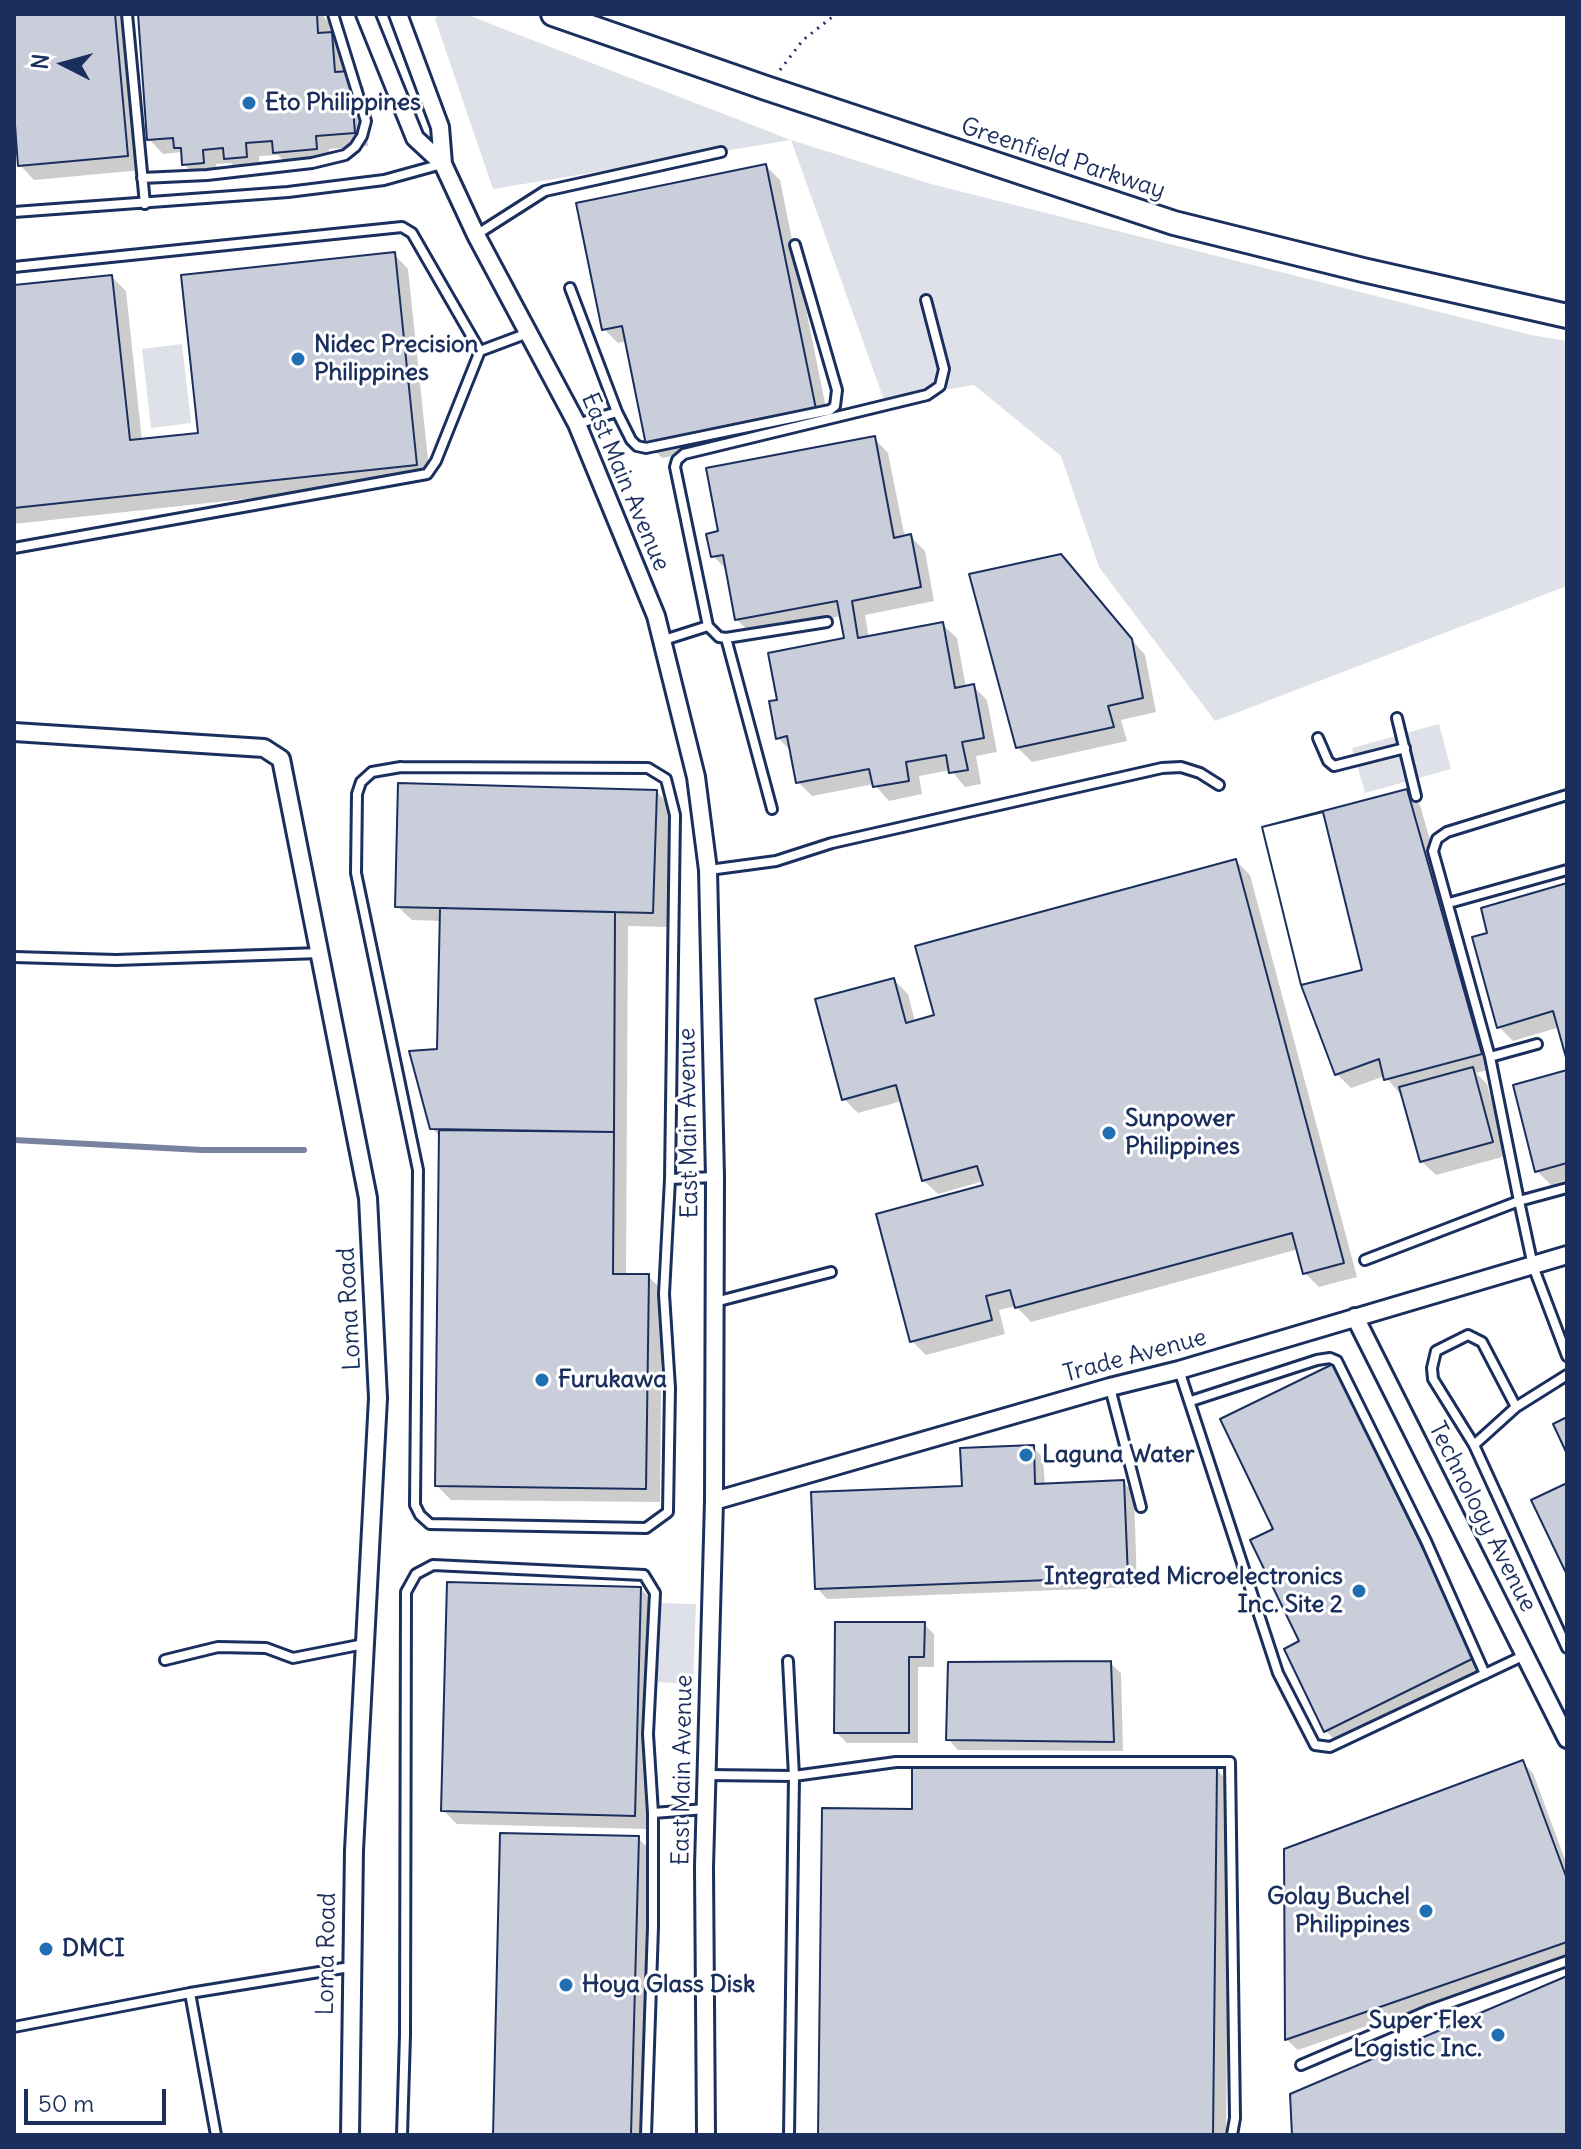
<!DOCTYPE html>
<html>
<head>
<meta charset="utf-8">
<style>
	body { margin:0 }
	#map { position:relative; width:1581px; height:2149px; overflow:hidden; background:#fff; font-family:Delius,sans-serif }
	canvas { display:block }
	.frame { position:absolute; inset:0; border:16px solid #1b2f5e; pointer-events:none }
	.north { position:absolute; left:24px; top:24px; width:80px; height:80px; -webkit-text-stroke:6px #fff; paint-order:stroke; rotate:276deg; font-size:22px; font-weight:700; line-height:32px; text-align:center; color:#1b2f5e }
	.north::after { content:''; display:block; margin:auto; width:28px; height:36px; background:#1b2f5e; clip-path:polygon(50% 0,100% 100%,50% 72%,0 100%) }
	.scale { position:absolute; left:24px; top:2089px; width:142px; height:36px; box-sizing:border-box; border:4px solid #1b2f5e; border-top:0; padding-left:10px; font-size:24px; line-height:28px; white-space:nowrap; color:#1b2f5e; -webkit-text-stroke:6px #fff; paint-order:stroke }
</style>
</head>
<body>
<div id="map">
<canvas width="1581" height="2149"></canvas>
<div class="frame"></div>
<div class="north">N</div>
<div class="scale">50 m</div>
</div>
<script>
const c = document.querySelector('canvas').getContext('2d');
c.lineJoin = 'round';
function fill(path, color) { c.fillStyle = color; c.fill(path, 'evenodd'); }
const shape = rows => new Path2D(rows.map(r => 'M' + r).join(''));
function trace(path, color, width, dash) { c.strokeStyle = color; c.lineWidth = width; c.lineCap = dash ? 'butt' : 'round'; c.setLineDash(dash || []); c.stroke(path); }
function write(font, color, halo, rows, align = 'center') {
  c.font = font + ' Delius,sans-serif'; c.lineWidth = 6; c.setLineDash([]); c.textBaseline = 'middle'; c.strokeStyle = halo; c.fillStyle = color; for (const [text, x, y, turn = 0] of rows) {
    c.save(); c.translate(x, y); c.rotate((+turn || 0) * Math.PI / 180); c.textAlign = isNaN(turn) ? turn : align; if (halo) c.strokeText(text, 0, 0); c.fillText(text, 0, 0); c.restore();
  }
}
fill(shape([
	[440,14,465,14,791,140,931,184,1531,335,1567,341,1567,586,1215,721,1099,567,1061,456,974,385,884,400,791,140,493,189,435,19],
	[182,344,191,423,151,428,142,349],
	[1439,724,1451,769,1365,793,1352,748],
	[657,1603,696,1604,693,1684,654,1682]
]), '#dee1e7');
fill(shape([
	[14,14,127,14,142,170,34,180,20,165,14,92],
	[140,14,321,14,330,23,331,34,346,49,350,73,364,87,368,146,329,149,330,163,289,166,278,155,259,156,260,171,240,172,231,163,216,164,217,177,198,178,184,164,181,152,163,154,149,139],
	[766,166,780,180,829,423,662,458,648,444,627,341,618,343,604,329],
	[394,254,408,269,430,479,14,524,14,287,112,277,126,291,142,441,200,434],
	[874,438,888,453,905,538,910,536,925,551,934,601,865,615,869,638,942,624,957,638,966,688,973,686,987,700,997,752,976,756,981,784,965,787,951,770,919,776,922,794,889,801,874,784,812,796,798,782,792,752,778,738,779,701,847,640,842,616,751,633,736,619,728,571,713,556,720,533],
	[1061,557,1145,655,1156,712,1121,720,1127,741,1032,762,1017,747],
	[656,791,670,806,667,927,628,926,626,1276,648,1276,662,1290,660,1502,451,1500,437,1486,441,1138,432,1128,439,1051,442,921,412,920,397,906],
	[1406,791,1420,805,1495,1068,1476,1073,1487,1084,1506,1156,1436,1175,1421,1161,1403,1093,1400,1094,1385,1076,1351,1088,1337,1074],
	[1236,861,1250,875,1357,1277,1319,1287,1305,1273,1299,1249,1031,1322,1016,1306,999,1310,1005,1334,926,1355,912,1341,985,1187,984,1181,938,1194,923,1180,902,1101,858,1113,844,1099,894,980,908,994,915,1022,936,1016],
	[1567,885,1567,1053,1560,1027,1513,1041,1499,1027,1490,935],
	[1567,1072,1567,1180,1551,1185,1537,1171],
	[1332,1366,1346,1380,1488,1672,1340,1745,1326,1731,1276,1529],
	[1033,1447,1043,1458,1045,1486,1123,1482,1134,1493,1137,1587,827,1599,817,1588,964,1488],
	[641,1589,655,1603,648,1829,457,1824,443,1810],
	[924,1624,934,1634,934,1667,918,1667,918,1743,847,1743,836,1732],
	[1110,1663,1121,1673,1123,1751,958,1750,948,1739],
	[1522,1762,1533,1773,1567,1865,1567,1956,1298,2050,1287,2040,1286,1850],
	[1216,1769,1230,1783,1226,2135,820,2135],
	[638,1838,652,1852,645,2135,495,2135]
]), '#0003');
trace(shape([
	[14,1140,202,1150,304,1150]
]), '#77839f', 6);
const building = shape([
	[14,14,115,14,128,156,18,166,14,111,14,14],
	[138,14,317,14,318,33,332,32,335,72,350,71,355,133,316,136,317,149,273,153,272,141,246,143,247,157,224,159,223,148,203,150,204,163,182,165,181,148,174,148,173,138,147,140,138,14],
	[766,164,816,409,646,445,622,326,602,330,576,203,766,164],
	[395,252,417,465,14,508,14,285,112,275,130,440,198,433,181,275,395,252],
	[875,436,894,538,911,534,921,587,852,601,858,638,943,622,955,688,974,684,984,738,962,742,968,770,949,773,946,755,906,762,909,781,873,787,869,769,796,783,787,736,776,739,769,701,777,700,768,653,844,638,837,601,735,620,723,555,711,557,706,534,718,531,706,468,875,436],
	[1061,554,1132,639,1143,698,1108,706,1114,727,1016,748,969,574,1061,554],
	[398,783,657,790,653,913,395,907,398,783],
	[1407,789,1482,1054,1384,1080,1379,1059,1335,1075,1301,985,1262,827,1407,789],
	[1323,812,1362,970,1301,985,1262,827,1323,812],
	[1236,859,1344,1263,1303,1274,1292,1233,1015,1308,1010,1290,986,1296,992,1320,910,1342,876,1214,983,1185,977,1166,922,1181,896,1085,842,1100,815,999,894,978,906,1023,934,1015,915,946,1236,859],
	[1567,883,1567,1061,1553,1011,1497,1028,1472,937,1487,933,1481,908,1567,883],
	[440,908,615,912,614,1132,430,1129,409,1051,437,1049,440,908],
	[1473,1067,1493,1142,1420,1162,1399,1087,1473,1067],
	[1567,1070,1567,1163,1535,1172,1513,1085,1567,1070],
	[439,1130,614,1132,613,1274,649,1274,646,1489,435,1486,439,1130],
	[1333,1364,1476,1657,1324,1732,1284,1649,1299,1641,1250,1540,1273,1529,1220,1419,1333,1364],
	[1567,1417,1567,1454,1553,1424,1567,1417],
	[1034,1445,1035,1484,1124,1480,1128,1577,815,1589,811,1492,962,1486,960,1448,1034,1445],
	[1567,1483,1567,1575,1531,1500,1567,1483],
	[447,1582,641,1587,635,1816,441,1811,447,1582],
	[835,1622,925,1622,924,1657,909,1657,909,1733,834,1733,835,1622],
	[1111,1661,1114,1742,946,1740,948,1662,1111,1661],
	[1523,1760,1567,1879,1567,1942,1285,2040,1284,1849,1523,1760],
	[912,1763,1217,1767,1213,2135,818,2135,822,1808,912,1809,912,1763],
	[500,1833,639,1836,631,2135,493,2135,500,1833],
	[1567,1976,1567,2135,1292,2135,1290,2094,1567,1976]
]);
fill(building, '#caceda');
trace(building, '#1b2f5e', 2);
const lane = shape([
	[127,14,145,204],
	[142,178,207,175,312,163,345,155,355,147,362,136,366,121,333,14],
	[14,212,288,192,384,180,442,164],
	[476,235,545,191,721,152],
	[14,267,402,227,412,233,480,351],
	[570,288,617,412,577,424],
	[617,412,631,440,637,446,646,448,830,410,835,406,837,390,795,245],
	[14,548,427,474,436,461,480,351,528,333],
	[708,626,675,467,677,460,684,454,927,395,940,386,944,369,926,300],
	[726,638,772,809],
	[664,640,708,626,719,637,726,638,827,622],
	[1397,718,1416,796],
	[1318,738,1328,761,1334,766,1405,748],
	[401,767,648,768,666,779,675,815,670,1179,664,1294,670,1388,668,1512,646,1528,430,1524,420,1515,415,1505,418,1170,356,873,357,794,361,782,372,772,401,767],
	[1567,795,1447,832,1437,839,1433,851,1490,1057,1519,1201,1567,1188],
	[709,870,776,861,832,843,1162,768,1181,767,1200,773,1219,785],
	[1449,903,1567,870],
	[14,957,116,960,320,953],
	[1490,1057,1537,1044],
	[670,1179,715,1177],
	[1365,1260,1519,1201,1533,1266,1567,1356],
	[715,1302,831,1272],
	[1179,1370,1278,1673,1315,1745,1330,1747,1525,1655],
	[1110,1388,1141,1507],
	[1191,1401,1317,1360,1330,1358,1337,1361,1426,1541,1485,1674],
	[1516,1407,1482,1342,1468,1335,1436,1351,1432,1368,1433,1379,1474,1445,1567,1648],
	[1474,1445,1516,1407,1567,1375],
	[165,1660,218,1647,266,1648,293,1658,364,1644],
	[788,1661,794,1776,789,2135],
	[707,1775,794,1776,896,1762,1230,1762,1235,2118,1232,2135],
	[653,1813,706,1809],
	[14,2027,190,1993],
	[1301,2065,1430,2010,1567,1961],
	[216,2135,190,1993,350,1967],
	[402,2135,405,2035,406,1592,416,1574,433,1565,644,1575,655,1593,648,1734,653,1813,653,1927,646,2135]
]);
const street = shape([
	[365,14,415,138,443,164],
	[398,14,440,127,443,164,476,235,577,424,656,616,696,777,708,870,715,1177,714,1501,704,1867,706,2135],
	[14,732,264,748,281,759,368,1198,378,1398,354,1850,350,2135],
	[1355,1317,1567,1739],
	[714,1501,1110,1387,1179,1370,1567,1255]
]);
const secondary = shape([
	[553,14,766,88,1174,223,1363,270,1567,316]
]);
trace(lane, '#1b2f5e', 14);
trace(street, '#1b2f5e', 22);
trace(secondary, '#1b2f5e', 28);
trace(shape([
	[780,70,803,40,836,14]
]), '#1b2f5e', 3, [2, 6]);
trace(lane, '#fff', 8);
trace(street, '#fff', 16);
trace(secondary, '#fff', 22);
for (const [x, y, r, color] of [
	[249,103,8,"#1f6fb2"],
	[298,359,8,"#1f6fb2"],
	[1109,1133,8,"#1f6fb2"],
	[542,1380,8,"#1f6fb2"],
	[1026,1455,8,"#1f6fb2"],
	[1359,1591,8,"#1f6fb2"],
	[1426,1911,8,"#1f6fb2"],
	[46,1949,8,"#1f6fb2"],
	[566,1985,8,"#1f6fb2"],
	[1498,2035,8,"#1f6fb2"]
]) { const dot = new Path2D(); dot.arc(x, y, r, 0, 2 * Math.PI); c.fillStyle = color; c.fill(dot); trace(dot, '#fff', 3); }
write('bold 24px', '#1b2f5e', '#fff', [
	["Eto Philippines",265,103],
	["Nidec Precision",314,345],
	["Philippines",314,373],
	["Sunpower",1125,1119],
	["Philippines",1125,1147],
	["Furukawa",558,1380],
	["Laguna Water",1042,1455],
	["Integrated Microelectronics",1343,1577,"right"],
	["Inc. Site 2",1343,1605,"right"],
	["Golay Buchel",1410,1897,"right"],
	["Philippines",1410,1925,"right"],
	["DMCI",62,1949],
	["Hoya Glass Disk",582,1985],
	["Super Flex",1482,2021,"right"],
	["Logistic Inc.",1482,2049,"right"]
], 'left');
write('24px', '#1b2f5e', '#fff', [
	["Greenfield Parkway",1063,159,18],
	["East Main Avenue",625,482,67],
	["East Main Avenue",689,1123,-91],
	["Loma Road",350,1309,-93],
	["Trade Avenue",1135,1356,-15],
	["Technology Avenue",1482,1517,63],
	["East Main Avenue",683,1770,-89],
	["Loma Road",327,1954,-89]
]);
</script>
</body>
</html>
